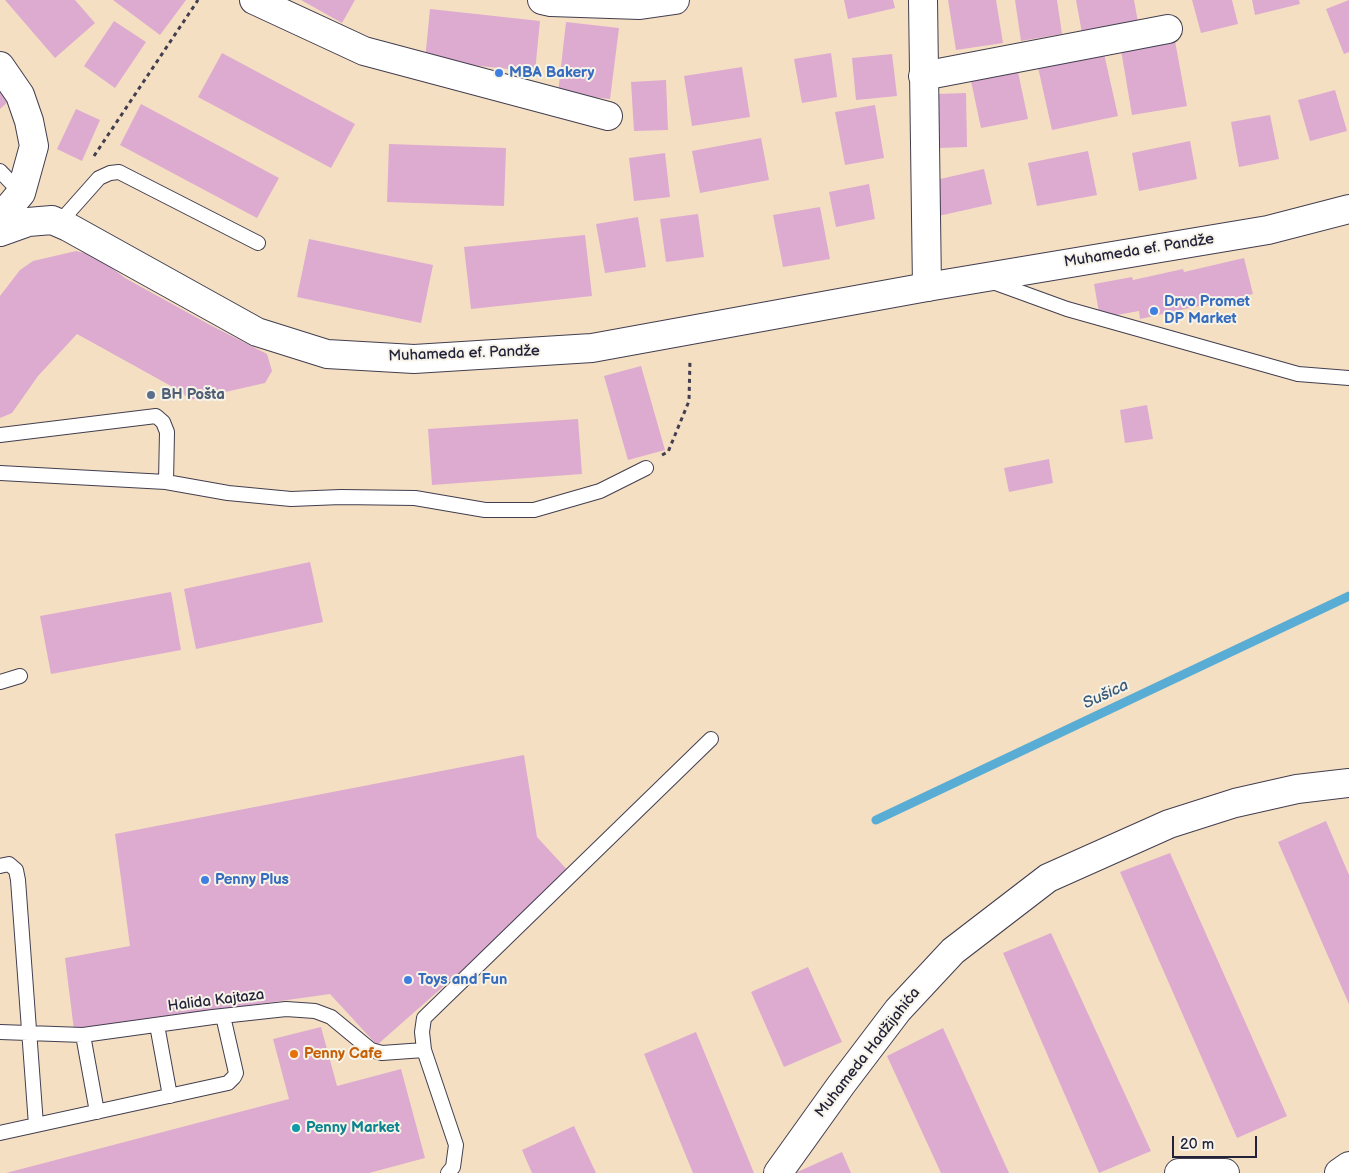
<!DOCTYPE html>
<html>
<head>
<meta charset="utf-8">
<style>
	body { margin:0 }
	#map { position:relative; width:1349px; height:1173px; overflow:hidden; background:#f4dfc2; font-family:"Balsamiq Sans",sans-serif }
	canvas { display:block }
	.scale { position:absolute; left:1172px; top:1136px; width:85px; height:22px; box-sizing:border-box; border:2px solid #22223b; border-top:0; padding-left:6px; font-size:15px; line-height:18px; white-space:nowrap; color:#22223b; -webkit-text-stroke:4px #f7f3e8; paint-order:stroke }
</style>
</head>
<body>
<div id="map">
<canvas width="1349" height="1173"></canvas>
<div class="scale">20 m</div>
</div>
<script>
const c = document.querySelector('canvas').getContext('2d');
c.lineJoin = 'round';
const shape = rows => new Path2D(rows.map(r => 'M' + r).join(''));
function trace(path, color, width, dash) { c.strokeStyle = color; c.lineWidth = width; c.lineCap = dash ? 'butt' : 'round'; c.setLineDash(dash || []); c.stroke(path); }
function fill(path, color) { c.fillStyle = color; c.fill(path, 'evenodd'); }
function write(font, color, halo, rows, align = 'center') {
  c.font = font + ' "Balsamiq Sans",sans-serif'; c.lineWidth = 4; c.setLineDash([]); c.textBaseline = 'middle'; c.strokeStyle = halo; c.fillStyle = color; for (const [text, x, y, turn = 0] of rows) {
    c.save(); c.translate(x, y); c.rotate((+turn || 0) * Math.PI / 180); c.textAlign = isNaN(turn) ? turn : align; if (halo) c.strokeText(text, 0, 0); c.fillText(text, 0, 0); c.restore();
  }
}
trace(shape([
	[876,820,1349,596]
]), '#59add5', 9);
fill(shape([
	[5,0,75,0,95,23,55,58],
	[113,0,186,0,160,35],
	[301,0,355,0,342,23],
	[844,0,893,0,895,8,848,19],
	[948,0,996,0,1003,43,956,50],
	[1015,0,1057,0,1062,34,1021,41],
	[1076,0,1134,0,1138,22,1082,33],
	[1192,0,1232,0,1238,24,1201,33],
	[1252,0,1299,0,1300,4,1255,15],
	[1349,0,1349,52,1344,54,1326,9],
	[430,9,540,21,535,72,425,60],
	[114,21,146,42,115,88,84,66],
	[566,22,619,28,610,99,558,93],
	[1175,41,1187,106,1132,115,1121,50],
	[1103,49,1118,116,1052,130,1037,63],
	[222,53,355,124,331,168,198,97],
	[831,53,837,97,802,103,794,59],
	[892,54,897,96,856,100,852,58],
	[742,67,750,117,692,126,684,76],
	[1018,72,1028,119,981,128,971,81],
	[666,80,668,130,634,131,631,82],
	[1335,90,1347,131,1310,141,1298,100],
	[0,91,9,101,0,109],
	[966,93,967,147,938,148,936,94],
	[141,104,279,178,257,218,120,145],
	[875,105,884,158,845,165,835,112],
	[76,109,100,120,82,161,57,149],
	[1270,115,1279,159,1239,167,1231,122],
	[761,138,769,180,700,193,692,151],
	[1190,141,1197,179,1139,191,1132,153],
	[389,144,506,148,504,206,387,202],
	[1088,151,1097,195,1037,206,1028,163],
	[665,153,670,197,634,201,629,158],
	[984,169,992,204,934,217,927,182],
	[869,184,875,219,836,227,829,192],
	[820,207,830,259,783,267,773,215],
	[698,214,704,257,666,262,660,219],
	[638,217,646,267,605,273,596,224],
	[585,235,592,296,471,309,464,247],
	[309,239,433,265,421,323,297,297],
	[76,251,96,256,125,278,212,326,267,354,272,371,265,383,190,400,180,391,77,334,38,376,12,413,0,418,0,296,20,270,33,261],
	[1244,258,1253,294,1140,319,1139,311,1100,318,1094,284,1132,277,1133,280,1183,269,1184,272],
	[641,366,665,450,628,460,604,376],
	[1147,405,1153,439,1125,443,1120,410],
	[578,419,582,474,432,485,428,429],
	[1049,459,1053,483,1009,492,1004,468],
	[310,562,323,622,196,649,184,589],
	[171,592,181,650,51,674,40,616],
	[524,755,537,837,571,874,377,1045,330,994,74,1030,65,958,130,946,115,834],
	[1326,821,1349,875,1349,1004,1278,842],
	[1170,853,1287,1116,1237,1138,1120,872],
	[1051,933,1151,1151,1099,1173,1003,953],
	[808,967,842,1042,784,1067,751,992],
	[321,1027,337,1086,401,1069,425,1158,369,1173,6,1173,289,1099,273,1039],
	[943,1028,1009,1173,941,1173,887,1056],
	[696,1032,754,1173,693,1173,644,1054],
	[574,1126,596,1173,532,1173,522,1150],
	[842,1152,851,1173,795,1173]
]), '#ddabd0');
const service = shape([
	[0,171,21,193],
	[59,223,99,178,110,173,119,172,258,243],
	[990,281,1067,309,1298,374,1349,378],
	[0,435,156,416,163,422,167,432,166,482],
	[0,473,166,482,228,493,291,499,341,497,415,498,485,510,534,510,600,491,646,468],
	[0,682,20,676],
	[0,866,9,864,16,870,18,880,36,1125],
	[157,1025,170,1096],
	[0,1032,83,1035,213,1017,286,1009,315,1011,331,1017,371,1050,382,1053,424,1050],
	[83,1035,97,1112],
	[0,1133,228,1083,234,1077,236,1073,223,1016],
	[448,1173,453,1167,456,1145,424,1050,422,1032,424,1018,711,739]
]);
const minor = shape([
	[254,0,364,51,608,116],
	[542,0,551,2,640,5,675,0],
	[923,0,927,287],
	[0,66,20,95,29,121,34,146,21,193,0,218],
	[923,76,1168,29],
	[778,1173,841,1085,898,1010,953,951,1048,878,1169,824,1235,803,1297,789,1349,783],
	[1179,1173,1225,1173],
	[1339,1173,1349,1166]
]);
const tertiary = shape([
	[0,232,28,222,52,220,68,227,257,332,327,354,414,359,592,348,927,287,1268,230,1349,209]
]);
trace(service, '#423e4f', 16);
trace(minor, '#423e4f', 30);
trace(tertiary, '#423e4f', 30);
trace(shape([
	[94,156,198,0],
	[662,455,668,452,689,401,690,359]
]), '#423e4f', 3, [4, 4]);
trace(service, '#fff', 14);
trace(minor, '#fff', 28);
trace(tertiary, '#fff', 28);
for (const [x, y, r, color] of [
	[499,73,5,"#3f7fe0"],
	[1154,311,5,"#3f7fe0"],
	[151,395,5,"#5c6f8a"],
	[205,880,5,"#3f7fe0"],
	[408,980,5,"#3f7fe0"],
	[294,1054,5,"#e8710a"],
	[296,1128,5,"#0f9aa8"]
]) { const dot = new Path2D(); dot.arc(x, y, r, 0, 2 * Math.PI); c.fillStyle = color; c.fill(dot); trace(dot, '#f7f3e8', 2); }
write('bold 15px', '#366cbe', '#f7f3e8', [
	["MBA Bakery",509,73],
	["Drvo Promet",1164,302],
	["DP Market",1164,319],
	["Penny Plus",215,880],
	["Toys and Fun",418,980]
], 'left');
write('15px', '#22223b', '#f7f3e8', [
	["Muhameda ef. Pandže",1139,251,-9],
	["Muhameda ef. Pandže",464,354,-2],
	["Halida Kajtaza",216,1001,-7],
	["Muhameda Hadžijahića",868,1053,-52]
]);
write('bold 15px', '#4e5e75', '#f7f3e8', [
	["BH Pošta",161,395]
], 'left');
write('bold 15px', '#c56008', '#f7f3e8', [
	["Penny Cafe",304,1054]
], 'left');
write('bold 15px', '#0d838f', '#f7f3e8', [
	["Penny Market",306,1128]
], 'left');
write('italic 16px', '#385a79', '#f7f3e8', [
	["Sušica",1106,695,-25]
]);
</script>
</body>
</html>
